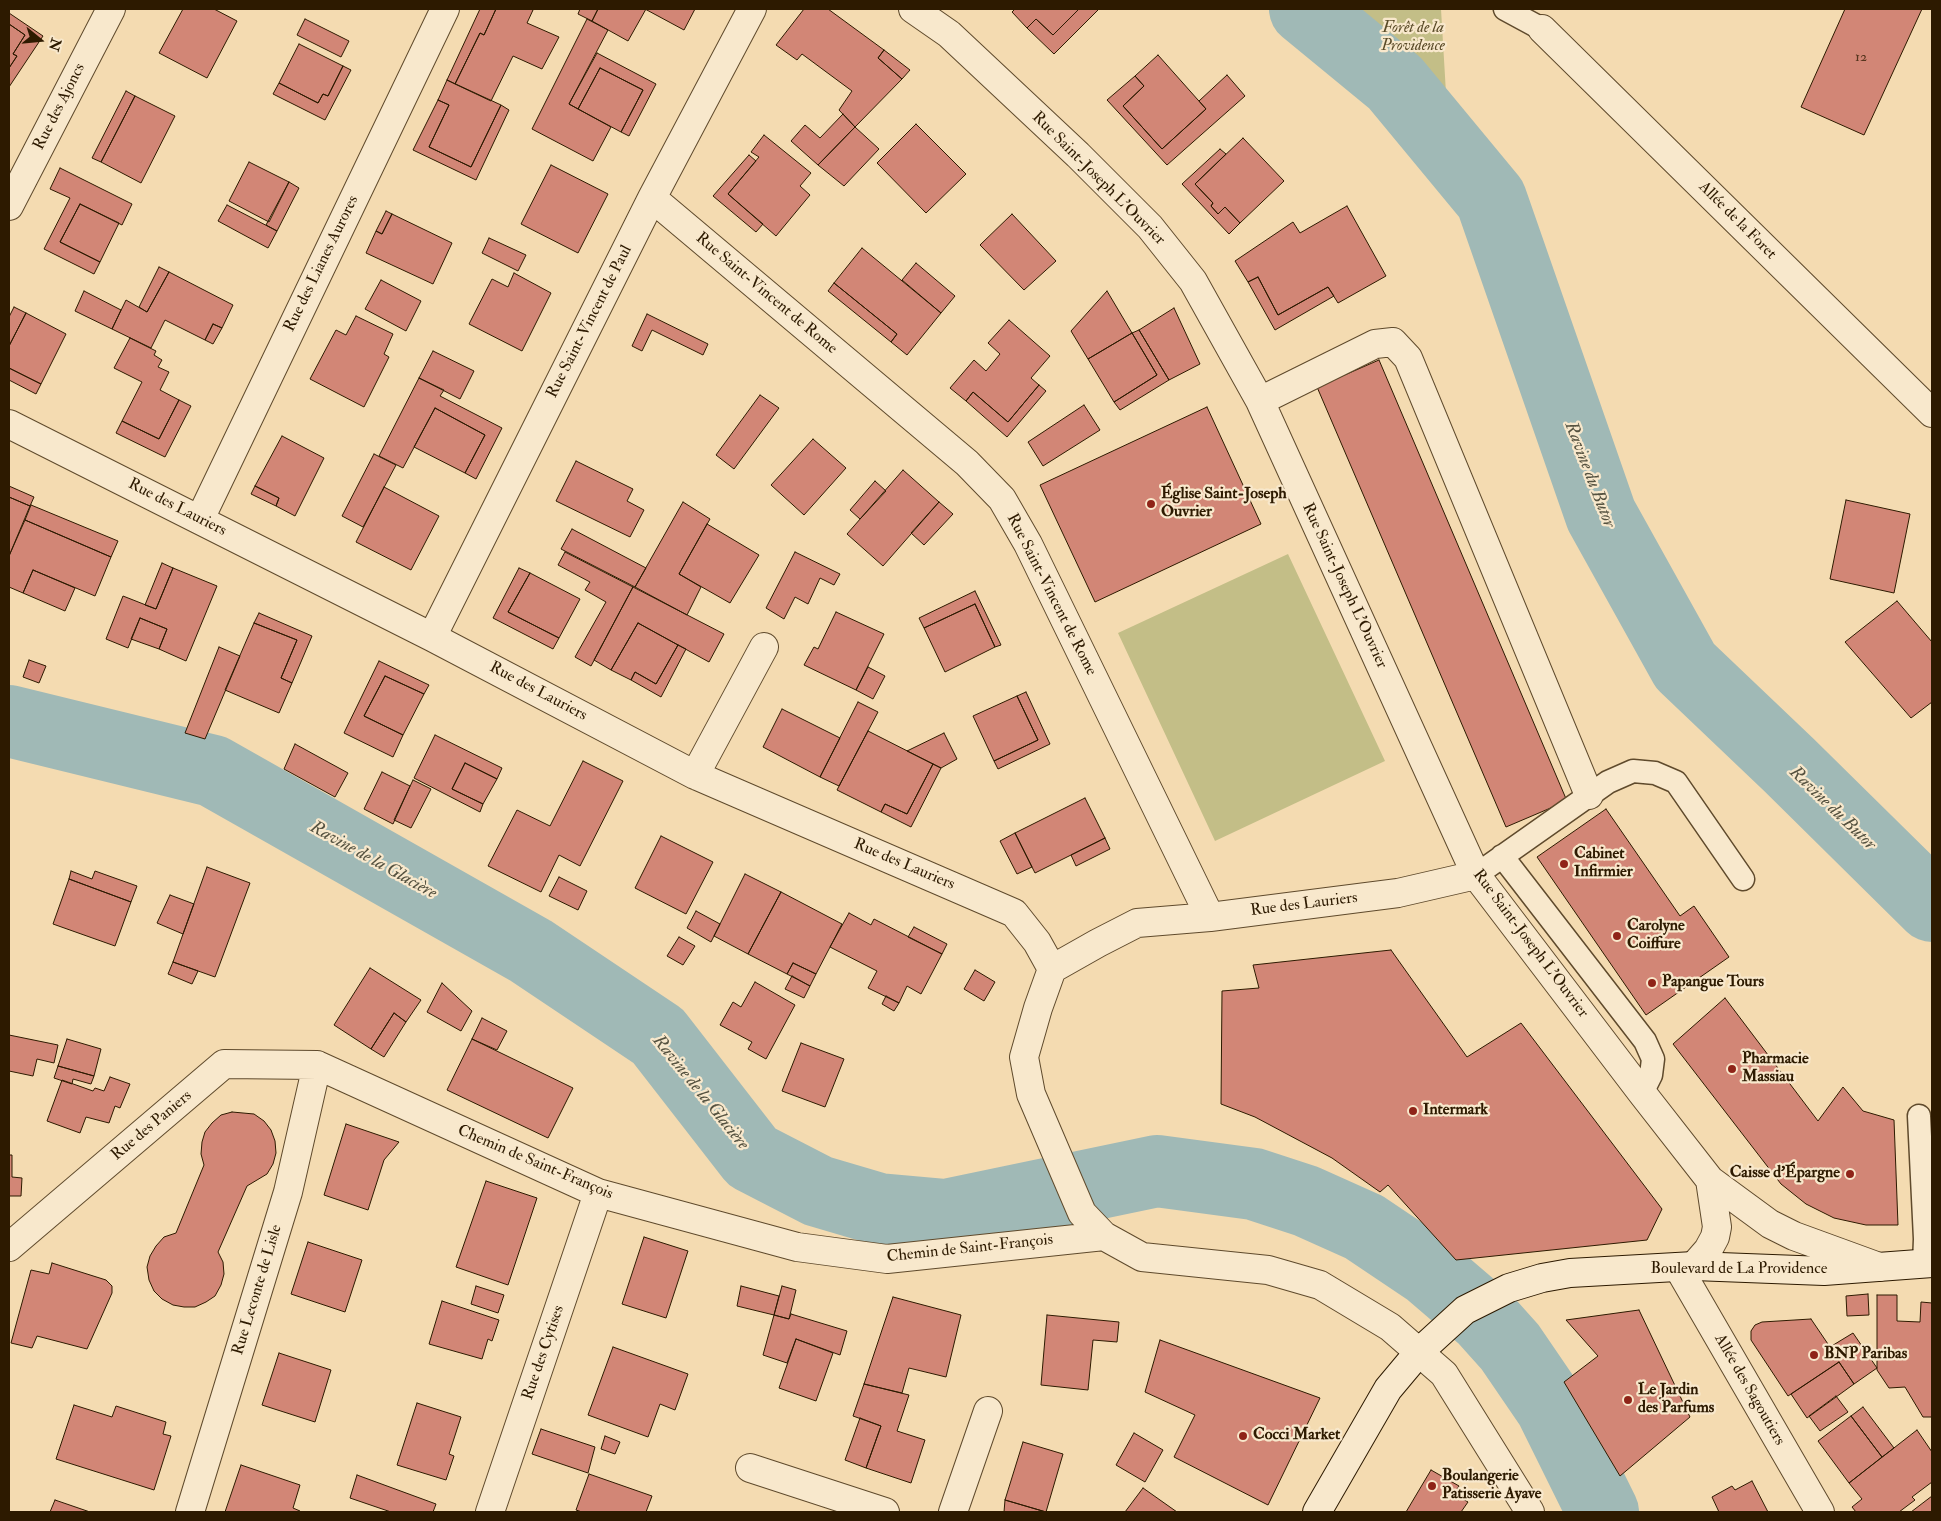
<!DOCTYPE html>
<html>
<head>
<meta charset="utf-8">
<style>
	body { margin:0 }
	#map { position:relative; width:1941px; height:1521px; overflow:hidden; background:#f4dbb1; font-family:"IM FELL Double Pica",serif }
	canvas { display:block }
	.frame { position:absolute; inset:0; border:10px solid #2d1a00; pointer-events:none }
	.north { position:absolute; left:15px; top:15px; width:50px; height:50px; -webkit-text-stroke:4px #f8e8cc; paint-order:stroke; rotate:107deg; font-size:14px; font-weight:700; line-height:20px; text-align:center; color:#2d1a00 }
	.north::after { content:''; display:block; margin:auto; width:18px; height:22px; background:#2d1a00; clip-path:polygon(50% 0,100% 100%,50% 72%,0 100%) }
</style>
</head>
<body>
<div id="map">
<canvas width="1941" height="1521"></canvas>
<div class="frame"></div>
<div class="north">N</div>
</div>
<script>
const c = document.querySelector('canvas').getContext('2d');
c.lineJoin = 'round';
function fill(path, color) { c.fillStyle = color; c.fill(path, 'evenodd'); }
const shape = rows => new Path2D(rows.map(r => 'M' + r).join(''));
function trace(path, color, width, dash) { c.strokeStyle = color; c.lineWidth = width; c.lineCap = dash ? 'butt' : 'round'; c.setLineDash(dash || []); c.stroke(path); }
function write(font, color, halo, rows, align = 'center') {
  c.font = font + ' "IM FELL Double Pica",serif'; c.lineWidth = 4.5; c.setLineDash([]); c.textBaseline = 'middle'; c.strokeStyle = halo; c.fillStyle = color; for (const [text, x, y, turn = 0] of rows) {
    c.save(); c.translate(x, y); c.rotate((+turn || 0) * Math.PI / 180); c.textAlign = isNaN(turn) ? turn : align; if (halo) c.strokeText(text, 0, 0); c.fillText(text, 0, 0); c.restore();
  }
}
fill(shape([
	[1337,9,1441,9,1447,110],
	[1288,554,1385,761,1215,841,1118,633]
]), '#c3be87');
trace(shape([
	[1305,9,1395,83,1491,199,1601,515,1685,666,1789,765,1932,906],
	[9,721,213,771,531,951,658,1036,752,1157,818,1191,879,1209,946,1215,1157,1171,1254,1184,1306,1201,1364,1227,1428,1270,1484,1318,1510,1347,1551,1407,1603,1512]
]), '#a0b9b6', 72);
const building = shape([
	[183,9,214,9,237,21,207,78,159,53,183,9],
	[480,9,496,9,484,35,480,33,455,84,447,80,480,9],
	[496,9,531,9,533,10,527,23,559,37,542,69,513,56,491,101,455,84,480,33,484,35,496,9],
	[580,9,598,9,592,21,578,14,580,9],
	[598,9,646,9,628,41,592,21,598,9],
	[645,9,695,9,684,30,645,9],
	[804,9,828,9,884,50,878,58,902,79,855,127,839,110,852,91,802,54,797,60,776,45,804,9],
	[1015,9,1079,9,1053,35,1036,19,1027,28,1012,12,1015,9],
	[1079,9,1099,9,1054,54,1027,28,1036,19,1053,35,1079,9],
	[1845,9,1922,9,1864,135,1801,107,1845,9],
	[9,13,43,36,9,87,9,68,17,56,13,54,25,35,9,24,9,13],
	[305,19,349,41,341,57,297,35,305,19],
	[587,19,608,30,569,104,611,127,593,161,532,129,587,19],
	[9,24,25,35,13,54,17,56,9,68,9,24],
	[299,44,343,66,328,96,323,94,318,103,279,83,299,44],
	[884,50,910,70,902,79,878,58,884,50],
	[597,53,656,84,629,136,621,132,643,90,600,68,578,109,569,104,597,53],
	[1158,55,1206,109,1162,149,1123,106,1144,86,1135,76,1158,55],
	[343,66,351,70,325,120,273,94,279,83,318,103,323,94,328,96,343,66],
	[600,68,643,90,621,132,578,109,600,68],
	[1227,75,1245,96,1167,165,1107,100,1135,76,1144,86,1123,106,1162,149,1206,109,1199,101,1227,75],
	[447,80,501,105,471,167,429,147,449,105,438,100,447,80],
	[126,91,135,96,101,162,92,158,126,91],
	[135,96,175,116,141,183,101,162,135,96],
	[438,100,449,105,429,147,471,167,501,105,509,110,476,180,413,150,438,100],
	[843,114,855,127,818,165,791,141,805,125,820,138,843,114],
	[916,124,966,174,926,213,877,163,916,124],
	[855,127,879,149,844,186,818,165,855,127],
	[764,135,811,173,800,186,810,195,776,236,728,194,759,157,751,152,764,135],
	[1243,138,1284,181,1240,223,1225,207,1218,214,1211,206,1213,203,1195,184,1243,138],
	[1220,149,1226,154,1195,184,1213,203,1211,206,1218,214,1225,207,1240,223,1229,234,1182,184,1220,149],
	[749,155,756,161,728,194,763,224,756,232,713,196,749,155],
	[249,162,289,182,269,222,229,201,249,162],
	[551,165,608,194,578,253,521,224,551,165],
	[60,168,132,204,122,225,80,204,60,242,100,262,94,274,44,249,70,198,50,189,60,168],
	[289,182,299,188,277,231,266,225,289,182],
	[80,204,119,223,100,262,60,242,80,204],
	[227,205,277,231,268,248,218,221,227,205],
	[1347,206,1386,276,1338,303,1328,287,1278,315,1258,277,1248,282,1235,261,1293,222,1300,233,1347,206],
	[386,211,392,214,382,234,376,231,386,211],
	[392,214,452,243,433,284,366,253,376,231,382,234,392,214],
	[1012,214,1056,261,1024,290,980,245,1012,214],
	[489,238,526,255,518,271,482,253,489,238],
	[862,248,941,313,907,355,891,342,897,334,834,283,862,248],
	[916,263,955,296,941,313,902,280,916,263],
	[159,267,169,272,147,312,139,307,159,267],
	[169,272,233,305,222,328,213,324,205,340,165,320,151,348,112,329,126,300,147,312,169,272],
	[514,273,551,293,522,351,469,324,492,279,508,287,514,273],
	[1258,277,1278,315,1328,287,1334,296,1275,330,1248,282,1258,277],
	[381,280,421,301,406,331,365,309,381,280],
	[834,283,897,334,891,342,828,291,834,283],
	[84,291,121,310,112,329,75,311,84,291],
	[1107,291,1132,333,1088,359,1071,331,1107,291],
	[14,307,26,313,9,346,9,317,14,307],
	[1174,308,1200,364,1169,380,1139,330,1174,308],
	[26,313,66,334,41,384,9,368,9,346,26,313],
	[647,314,708,344,703,355,652,330,642,351,632,346,647,314],
	[356,316,393,334,384,354,389,357,364,407,310,379,336,330,346,335,356,316],
	[1009,320,1050,356,1031,378,1039,385,1008,422,973,392,966,401,950,388,974,360,986,371,1000,354,988,343,1009,320],
	[213,324,222,328,213,344,205,340,213,324],
	[1139,330,1169,380,1120,410,1114,402,1157,375,1132,333,1139,330],
	[1132,333,1157,375,1114,402,1088,359,1132,333],
	[130,338,156,351,154,355,162,360,158,367,169,372,160,390,179,400,159,439,122,421,142,382,114,368,130,338],
	[433,351,474,371,460,399,419,378,433,351],
	[1379,360,1567,801,1506,827,1317,387,1379,360],
	[9,368,41,384,36,394,9,380,9,368],
	[419,378,444,390,440,396,502,428,476,479,465,473,485,435,435,408,403,468,379,456,419,378],
	[1039,385,1046,391,1007,437,966,401,973,392,1008,422,1039,385],
	[760,395,779,408,734,469,716,455,760,395],
	[179,400,191,406,165,457,116,433,122,421,159,439,179,400],
	[1084,405,1100,430,1043,466,1028,442,1084,405],
	[1207,407,1261,524,1095,602,1040,485,1207,407],
	[435,408,485,435,465,473,414,447,435,408],
	[282,436,324,458,295,516,276,506,279,498,255,486,282,436],
	[813,439,846,468,804,515,771,485,813,439],
	[374,454,396,465,363,527,342,516,374,454],
	[576,461,633,489,627,501,644,510,630,537,556,501,576,461],
	[903,470,939,502,883,566,847,534,903,470],
	[875,481,886,491,860,519,850,510,875,481],
	[9,486,34,497,30,506,9,497,9,486],
	[255,486,279,498,276,506,251,494,255,486],
	[384,487,439,516,411,570,356,542,384,487],
	[9,497,30,506,9,556,9,497],
	[1846,500,1910,514,1894,593,1830,579,1846,500],
	[683,502,710,519,679,574,701,587,687,615,635,587,683,502],
	[939,502,953,514,924,545,911,533,939,502],
	[31,505,118,541,111,557,25,520,31,505],
	[25,520,111,557,95,596,33,570,23,593,9,587,9,556,25,520],
	[707,524,759,555,730,603,679,574,707,524],
	[572,529,646,568,635,587,561,549,572,529],
	[565,552,633,587,591,666,575,657,606,602,585,590,590,582,558,565,565,552],
	[795,552,840,574,834,585,820,578,808,604,795,597,784,619,766,608,795,552],
	[162,563,173,568,156,609,145,605,162,563],
	[173,568,217,586,186,661,159,649,167,629,140,618,128,648,106,639,123,596,156,609,173,568],
	[519,568,530,573,508,612,559,638,553,649,493,618,519,568],
	[33,570,75,588,65,611,23,593,33,570],
	[530,573,580,599,559,638,508,612,530,573],
	[633,587,724,634,709,662,638,623,611,670,594,660,633,587],
	[975,591,1001,645,995,647,975,604,924,628,919,618,975,591],
	[1897,601,1932,642,1932,702,1911,718,1845,642,1897,601],
	[975,604,995,647,945,672,924,628,975,604],
	[836,612,884,634,856,690,804,665,814,647,818,649,836,612],
	[259,613,312,636,292,683,281,678,297,640,254,623,259,613],
	[140,618,167,629,159,649,131,639,140,618],
	[254,623,297,640,281,678,292,683,279,713,225,690,254,623],
	[638,623,678,645,656,684,635,672,631,680,611,670,638,623],
	[678,645,686,649,661,697,631,680,635,672,656,684,678,645],
	[219,647,240,656,205,739,185,733,219,647],
	[29,660,46,666,39,683,23,677,29,660],
	[379,661,429,685,424,694,385,676,364,716,403,735,393,757,344,733,379,661],
	[868,667,885,676,873,699,856,690,868,667],
	[385,676,424,694,403,735,364,716,385,676],
	[1026,692,1050,744,998,769,994,761,1038,740,1017,696,1026,692],
	[1017,696,1038,740,994,761,973,716,1017,696],
	[858,702,878,712,839,786,820,777,858,702],
	[782,709,840,738,820,777,763,747,782,709],
	[868,731,933,764,907,814,885,804,881,812,837,790,868,731],
	[944,733,957,759,941,768,907,751,944,733],
	[435,735,502,768,497,779,465,763,452,789,483,804,480,812,414,778,435,735],
	[295,744,348,773,335,797,284,769,295,744],
	[583,761,623,781,580,866,559,855,541,892,488,866,517,810,550,826,583,761],
	[465,763,497,779,483,804,452,789,465,763],
	[933,764,941,768,911,827,881,812,885,804,907,814,933,764],
	[382,772,410,786,393,824,364,809,382,772],
	[413,780,431,789,411,828,394,820,413,780],
	[1085,798,1105,838,1035,873,1015,833,1085,798],
	[1606,809,1680,916,1694,906,1729,957,1646,1015,1537,857,1606,809],
	[1015,833,1032,867,1017,874,1000,841,1015,833],
	[661,836,713,862,686,914,635,888,661,836],
	[1105,838,1110,849,1076,866,1071,855,1105,838],
	[207,867,250,883,215,977,173,962,207,867],
	[71,871,92,879,95,871,137,886,131,902,69,879,71,871],
	[745,874,781,892,748,954,714,936,745,874],
	[559,877,587,891,578,910,549,896,559,877],
	[69,879,131,902,115,946,53,924,69,879],
	[781,892,842,924,816,974,793,963,787,974,748,954,781,892],
	[170,895,194,904,183,934,157,923,170,895],
	[696,911,720,924,711,942,687,928,696,911],
	[849,913,871,925,874,919,942,954,921,994,907,986,899,1003,868,988,877,971,830,947,849,913],
	[914,927,947,944,942,954,908,937,914,927],
	[679,937,695,946,683,965,667,956,679,937],
	[1391,950,1467,1057,1521,1023,1662,1209,1647,1240,1456,1260,1388,1185,1380,1192,1332,1158,1255,1117,1221,1104,1222,991,1259,988,1253,965,1391,950],
	[173,962,198,971,192,984,168,974,173,962],
	[793,963,816,974,810,986,787,974,793,963],
	[370,968,421,1000,406,1022,394,1013,371,1049,334,1025,370,968],
	[975,970,995,982,984,1001,964,989,975,970],
	[792,976,810,986,804,998,785,989,792,976],
	[755,982,795,1005,766,1059,748,1049,752,1042,720,1025,733,1002,741,1007,755,982],
	[442,983,472,1011,461,1031,427,1012,442,983],
	[886,996,899,1003,894,1011,882,1004,886,996],
	[1725,998,1818,1121,1843,1087,1863,1111,1894,1120,1898,1225,1866,1225,1834,1218,1806,1204,1781,1184,1673,1044,1725,998],
	[394,1013,406,1022,384,1057,371,1049,394,1013],
	[482,1018,507,1031,497,1050,472,1039,482,1018],
	[9,1035,58,1045,54,1063,37,1059,33,1076,9,1071,9,1035],
	[67,1039,101,1049,94,1076,58,1066,67,1039],
	[472,1039,573,1088,548,1138,447,1090,472,1039],
	[801,1043,844,1059,825,1107,782,1091,801,1043],
	[58,1066,94,1076,91,1084,73,1079,72,1084,54,1078,58,1066],
	[110,1077,130,1084,120,1108,115,1106,109,1123,86,1117,80,1133,47,1121,62,1080,93,1091,95,1088,104,1091,110,1077],
	[232,1112,254,1114,264,1121,271,1130,275,1141,276,1153,273,1164,267,1174,247,1186,218,1252,223,1262,224,1274,221,1285,215,1296,206,1302,195,1307,184,1307,173,1305,162,1299,154,1291,149,1280,147,1267,150,1256,156,1246,164,1237,176,1233,204,1165,201,1154,202,1142,205,1132,212,1123,221,1115,232,1112],
	[346,1124,399,1142,384,1160,368,1210,324,1195,346,1124],
	[9,1155,12,1155,12,1177,22,1178,21,1196,9,1196,9,1155],
	[486,1181,537,1198,508,1285,456,1267,486,1181],
	[644,1237,688,1251,666,1318,622,1304,644,1237],
	[308,1242,362,1260,345,1312,291,1294,308,1242],
	[52,1263,106,1280,112,1286,112,1293,87,1349,37,1336,32,1348,11,1343,31,1270,49,1274,52,1263],
	[476,1286,504,1295,498,1313,471,1304,476,1286],
	[741,1286,779,1296,774,1315,737,1306,741,1286],
	[782,1286,796,1290,789,1319,774,1315,782,1286],
	[1868,1294,1869,1315,1847,1316,1846,1296,1868,1294],
	[1877,1295,1897,1295,1897,1321,1920,1322,1921,1302,1932,1303,1932,1417,1923,1417,1905,1387,1889,1388,1877,1370,1877,1295],
	[893,1297,961,1315,946,1377,909,1368,902,1393,864,1384,893,1297],
	[442,1301,499,1320,492,1341,488,1339,482,1359,429,1344,442,1301],
	[1639,1310,1690,1417,1620,1476,1564,1382,1598,1356,1566,1320,1639,1310],
	[791,1314,847,1331,840,1355,796,1339,787,1363,763,1355,774,1315,789,1319,791,1314],
	[1047,1315,1119,1322,1117,1342,1093,1340,1088,1390,1041,1385,1047,1315],
	[1811,1319,1830,1347,1853,1333,1877,1368,1854,1384,1839,1362,1788,1396,1751,1340,1751,1331,1755,1325,1762,1322,1811,1319],
	[796,1339,833,1353,816,1401,779,1388,796,1339],
	[1160,1340,1320,1398,1268,1505,1174,1457,1195,1415,1145,1392,1160,1340],
	[613,1347,688,1374,675,1410,660,1404,648,1437,588,1415,613,1347],
	[279,1353,331,1370,315,1422,262,1405,279,1353],
	[1839,1362,1854,1384,1807,1418,1791,1394,1839,1362],
	[864,1384,909,1395,897,1431,925,1440,911,1483,866,1468,881,1426,853,1416,864,1384],
	[1836,1396,1848,1412,1820,1431,1809,1416,1836,1396],
	[417,1403,461,1417,449,1454,454,1456,446,1480,397,1465,417,1403],
	[74,1405,112,1417,116,1406,166,1422,163,1434,171,1436,154,1490,56,1459,74,1405],
	[1863,1407,1894,1448,1882,1457,1851,1416,1863,1407],
	[1851,1416,1882,1457,1849,1483,1818,1441,1851,1416],
	[860,1418,881,1426,866,1468,845,1460,860,1418],
	[541,1429,595,1447,588,1473,532,1454,541,1429],
	[1917,1430,1932,1452,1932,1482,1912,1497,1915,1500,1899,1512,1856,1512,1852,1507,1862,1499,1849,1483,1917,1430],
	[1134,1433,1163,1450,1145,1482,1116,1465,1134,1433],
	[605,1436,620,1442,615,1454,601,1449,605,1436],
	[1023,1442,1063,1454,1046,1512,1005,1500,1023,1442],
	[241,1465,300,1485,293,1508,300,1511,300,1512,225,1512,241,1465],
	[1431,1470,1459,1486,1454,1494,1468,1502,1461,1512,1406,1512,1431,1470],
	[589,1474,652,1496,646,1512,582,1512,576,1510,589,1474],
	[357,1475,436,1504,433,1512,391,1512,350,1498,357,1475],
	[1752,1481,1768,1512,1719,1512,1712,1497,1732,1486,1735,1490,1752,1481],
	[1143,1488,1177,1512,1125,1512,1143,1488],
	[1932,1496,1932,1512,1911,1512,1932,1496],
	[55,1500,90,1512,50,1512,55,1500],
	[1005,1500,1046,1512,1004,1512,1005,1500]
]);
fill(building, '#d28676');
trace(building, '#2d1a00', 1);
const service = shape([
	[1505,9,1542,29],
	[1502,856,1645,1041,1653,1059,1651,1075,1642,1093],
	[1476,875,1608,782,1633,771,1655,773,1676,782,1743,879],
	[1919,1116,1925,1239,1924,1264]
]);
const minor = shape([
	[913,9,949,34,1078,155,1150,227,1193,281,1260,401,1476,875,1642,1093,1710,1180,1770,1224,1794,1236,1879,1267],
	[1542,29,1932,413],
	[652,198,967,463,1002,499,1028,544,1210,917],
	[9,206,111,9],
	[1260,401,1375,344,1393,342,1408,358,1589,795],
	[9,424,432,637,695,775,1014,913,1037,942,1052,969],
	[200,519,445,9],
	[432,637,652,198,752,9],
	[695,775,764,647],
	[1104,1236,1082,1213,1031,1094,1024,1057,1038,1008,1052,969,1098,943,1137,923,1210,917,1398,893,1476,875],
	[9,1247,224,1064,317,1065,598,1193,797,1247,887,1259,1104,1236,1142,1257,1268,1270,1320,1285,1390,1327,1444,1374,1530,1512],
	[1694,1266,1708,1250,1715,1237,1717,1227,1710,1180],
	[1678,1267,1820,1512],
	[750,1468,885,1512],
	[190,1512,288,1192,317,1065],
	[490,1512,598,1193],
	[953,1512,988,1411]
]);
const secondary = shape([
	[1317,1512,1388,1389,1419,1352,1465,1310,1509,1288,1542,1278,1570,1273,1694,1266,1824,1271,1932,1263]
]);
trace(service, '#5f4a2c', 25);
trace(minor, '#5f4a2c', 30);
trace(secondary, '#2d1a00', 30);
trace(service, '#f8e8cc', 22);
trace(minor, '#f8e8cc', 28);
trace(secondary, '#f8e8cc', 28);
for (const [x, y, r, color] of [
	[1151,504,5,"#8f2418"],
	[1564,864,5,"#8f2418"],
	[1617,936,5,"#8f2418"],
	[1652,983,5,"#8f2418"],
	[1732,1069,5,"#8f2418"],
	[1413,1111,5,"#8f2418"],
	[1850,1174,5,"#8f2418"],
	[1814,1355,5,"#8f2418"],
	[1628,1400,5,"#8f2418"],
	[1243,1436,5,"#8f2418"],
	[1432,1486,5,"#8f2418"]
]) { const dot = new Path2D(); dot.arc(x, y, r, 0, 2 * Math.PI); c.fillStyle = color; c.fill(dot); trace(dot, '#f8e8cc', 2); }
write('14px', '#56351e', null, [
	["12",1861,58]
]);
write('italic 16px', '#5a4b28', '#f8e8cc', [
	["Forêt de la",1413,29],
	["Providence",1413,47]
]);
write('16px', '#2d1a00', '#f8e8cc', [
	["Rue des Ajoncs",60,107,-63],
	["Rue Saint-Joseph L'Ouvrier",1098,179,45],
	["Allée de la Foret",1737,221,45],
	["Rue des Lianes Aurores",322,264,-64],
	["Rue Saint-Vincent de Rome",766,294,40],
	["Rue Saint-Vincent de Paul",590,322,-63],
	["Rue des Lauriers",177,508,27],
	["Rue Saint-Joseph L'Ouvrier",1344,586,65],
	["Rue Saint-Vincent de Rome",1051,595,63],
	["Rue des Lauriers",538,692,28],
	["Rue des Lauriers",904,865,23],
	["Rue des Lauriers",1304,905,-7],
	["Rue Saint-Joseph L'Ouvrier",1530,944,53],
	["Rue des Paniers",152,1126,-40],
	["Chemin de Saint-François",535,1163,23],
	["Chemin de Saint-François",970,1249,-6],
	["Boulevard de La Providence",1739,1270],
	["Rue Leconte de Lisle",258,1290,-73],
	["Rue des Cytises",544,1353,-71],
	["Allée des Sagoutiers",1749,1390,60]
]);
write('bold 16px', '#2d1a00', '#f8e8cc', [
	["Église Saint-Joseph",1161,495],
	["Ouvrier",1161,513],
	["Cabinet",1574,855],
	["Infirmier",1574,873],
	["Carolyne",1627,927],
	["Coiffure",1627,945],
	["Papangue Tours",1662,983],
	["Pharmacie",1742,1060],
	["Massiau",1742,1078],
	["Intermark",1423,1111],
	["Caisse d'Épargne",1840,1174,"right"],
	["BNP Paribas",1824,1355],
	["Le Jardin",1638,1391],
	["des Parfums",1638,1409],
	["Cocci Market",1253,1436],
	["Boulangerie",1442,1477],
	["Patisserie Ayave",1442,1495]
], 'left');
write('italic 18px', '#555240', '#f8e8cc', [
	["Ravine du Butor",1589,475,69],
	["Ravine du Butor",1832,809,44],
	["Ravine de la Glacière",373,861,29],
	["Ravine de la Glacière",700,1093,51]
]);
</script>
</body>
</html>
